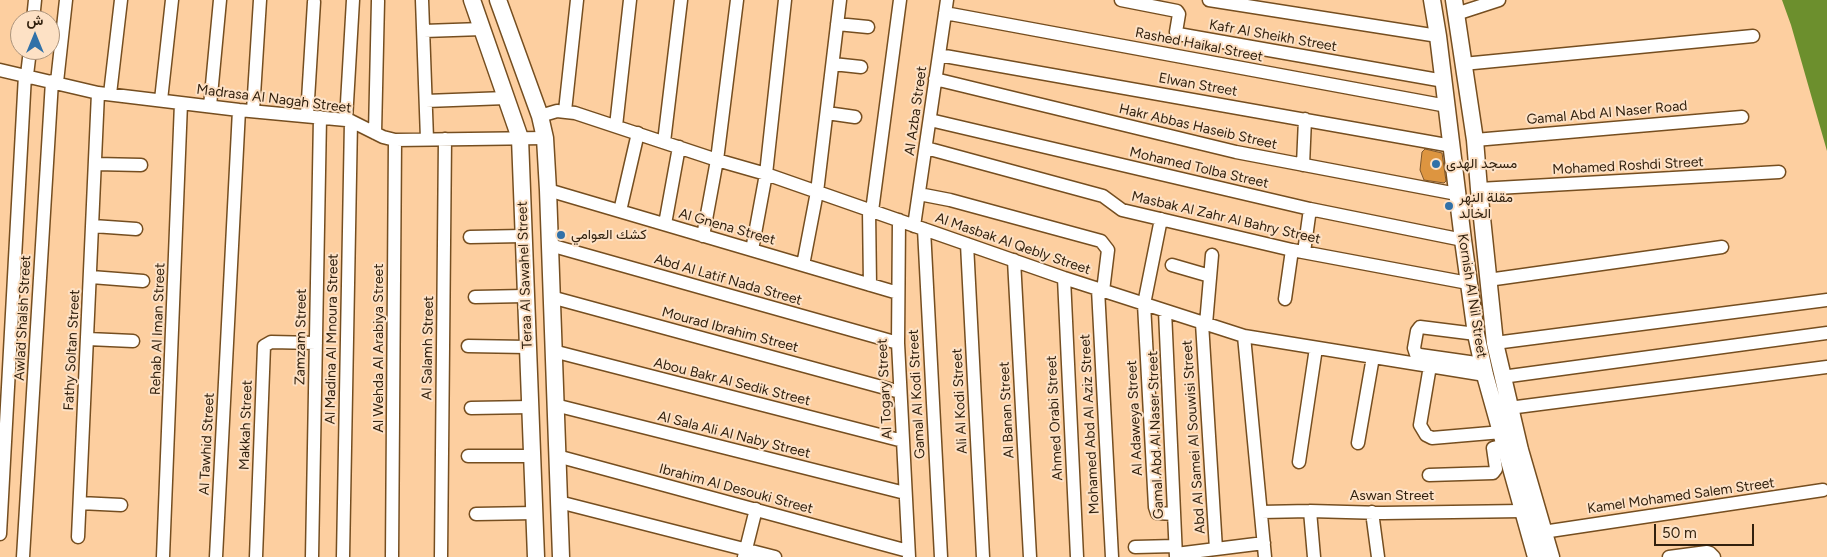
<!DOCTYPE html>
<html>
<head>
<meta charset="utf-8">
<style>
	body { margin:0 }
	#map { position:relative; width:1827px; height:557px; overflow:hidden; background:#fdcfa0; font-family:Figtree,Vazirmatn,sans-serif }
	canvas { display:block }
	.north { position:absolute; left:10px; top:10px; width:50px; height:50px; box-sizing:border-box; background:#fde1c5; border:1px solid #ac947c; border-radius:50%; rotate:0deg; font-size:14px; font-weight:700; line-height:20px; text-align:center; color:#32210e }
	.north::after { content:''; display:block; margin:auto; width:18px; height:22px; background:#3171a8; clip-path:polygon(50% 0,100% 100%,50% 72%,0 100%) }
	.scale { position:absolute; left:1654px; top:524px; width:100px; height:22px; box-sizing:border-box; border:2px solid #32210e; border-top:0; padding-left:6px; font-size:15px; line-height:18px; white-space:nowrap; color:#32210e; -webkit-text-stroke:4px #fde1c5; paint-order:stroke }
</style>
</head>
<body>
<div id="map">
<canvas width="1827" height="557"></canvas>
<div class="north">ش</div>
<div class="scale">50 m</div>
</div>
<script>
const c = document.querySelector('canvas').getContext('2d');
c.lineJoin = 'round';
function fill(path, color) { c.fillStyle = color; c.fill(path, 'evenodd'); }
const shape = rows => new Path2D(rows.map(r => 'M' + r).join(''));
function trace(path, color, width, dash) { c.strokeStyle = color; c.lineWidth = width; c.lineCap = dash ? 'butt' : 'round'; c.setLineDash(dash || []); c.stroke(path); }
function write(font, color, halo, rows, align = 'center') {
  c.font = font + ' Figtree,Vazirmatn,sans-serif'; c.lineWidth = 4; c.setLineDash([]); c.textBaseline = 'middle'; c.strokeStyle = halo; c.fillStyle = color; for (const [text, x, y, turn = 0] of rows) {
    c.save(); c.translate(x, y); c.rotate((+turn || 0) * Math.PI / 180); c.textAlign = isNaN(turn) ? turn : align; if (halo) c.strokeText(text, 0, 0); c.fillText(text, 0, 0); c.restore();
  }
}
fill(shape([
	[1782,0,1827,0,1827,151,1791,25]
]), '#6c8f2d');
const building = shape([
	[1425,149,1442,153,1446,181,1444,183,1424,180,1420,170,1422,152,1425,149]
]);
fill(building, '#dd9540');
trace(building, '#7f572b', 1);
const minor = shape([
	[422,0,427,139],
	[1121,0,1177,11,1179,14,1176,32,1178,34,1444,81],
	[1209,0,1438,36],
	[945,13,1447,106],
	[1456,14,1499,0],
	[33,20,35,0],
	[837,24,868,27],
	[424,31,482,29],
	[939,55,1452,146],
	[833,64,861,67],
	[1463,64,1753,36],
	[0,70,98,93,239,110,346,120,351,121,383,137,395,140,545,138],
	[27,75,30,50],
	[935,79,1236,152,1457,194],
	[57,82,66,0],
	[110,94,121,0],
	[161,100,172,0],
	[426,101,506,98],
	[210,106,220,0],
	[253,111,260,0],
	[565,111,577,0],
	[827,113,855,117],
	[307,116,314,2],
	[540,116,557,111,575,113,717,160,766,174,1064,278,1244,336,1485,375],
	[346,120,353,0],
	[930,120,1310,209,1463,240],
	[616,126,630,0],
	[375,133,378,1],
	[1475,140,1742,117],
	[664,142,681,0],
	[926,148,1103,196,1122,210,1292,250,1468,283],
	[96,164,141,165],
	[1303,165,1305,119],
	[1479,189,1779,172],
	[548,190,898,293],
	[919,194,950,200,1101,241,1108,250,1103,291],
	[869,210,870,285],
	[620,211,638,133],
	[872,211,900,0],
	[1161,219,1144,304,1155,507,1157,513,1174,514],
	[899,220,898,343,909,557],
	[665,224,679,147],
	[93,226,136,229],
	[914,226,947,0],
	[924,229,941,557],
	[703,236,717,160,737,0],
	[470,237,523,236],
	[967,244,983,557],
	[550,245,898,343],
	[752,250,766,174,785,0],
	[1304,252,1310,209],
	[1014,260,1030,557],
	[803,265,817,192,840,0],
	[1172,265,1210,276],
	[91,277,143,281],
	[1064,278,1077,557],
	[1488,280,1722,247],
	[1098,289,1112,557],
	[475,297,525,296],
	[551,297,900,392],
	[1285,299,1292,250],
	[1165,311,1176,557],
	[1202,323,1216,549],
	[1206,324,1212,255],
	[1476,334,1420,327,1417,331,1414,348,1416,354,1420,355,1483,364],
	[1244,336,1265,557],
	[88,339,133,341],
	[1495,343,1827,300],
	[468,346,527,347],
	[553,351,903,441],
	[1430,366,1420,425,1426,435,1432,438,1502,432],
	[1502,377,1827,333],
	[555,405,905,493],
	[471,408,530,407],
	[1509,408,1827,367],
	[1358,443,1373,357],
	[468,456,532,456],
	[557,456,908,551],
	[1299,462,1316,348],
	[1429,475,1493,473,1496,469,1493,448,1505,445],
	[559,502,775,557],
	[80,503,121,505],
	[1310,511,1314,557],
	[1261,512,1310,511,1383,513,1522,511],
	[1372,512,1378,557],
	[476,514,535,513],
	[1543,532,1823,490],
	[0,534,25,75],
	[78,537,98,93],
	[1135,547,1175,546],
	[1176,554,1264,543],
	[23,557,52,81],
	[163,557,181,103],
	[216,557,239,110],
	[256,557,264,346,271,342,316,343],
	[312,557,320,117],
	[343,557,351,121],
	[392,557,395,140],
	[441,557,445,139],
	[744,557,756,509],
	[1669,557,1707,552,1710,553,1714,557]
]);
const major = shape([
	[472,0,520,138,536,557],
	[498,0,540,116,545,138,548,190,561,557],
	[1432,0,1438,36,1463,240,1476,334,1485,375,1536,557],
	[1454,0,1475,140,1479,189,1495,343,1520,450,1551,557]
]);
trace(minor, '#754e20', 15);
trace(major, '#754e20', 19);
trace(minor, '#fff', 12);
trace(major, '#fff', 16);
for (const [x, y, r, color] of [
	[1436,164,5,"#3171a8"],
	[1449,206,5,"#3171a8"],
	[561,235,5,"#3171a8"]
]) { const dot = new Path2D(); dot.arc(x, y, r, 0, 2 * Math.PI); c.fillStyle = color; c.fill(dot); trace(dot, '#fde1c5', 2); }
write('14px', '#32210e', '#fde1c5', [
	["Kafr Al Sheikh Street",1273,36,10],
	["Rashed Haikal Street",1199,45,11],
	["Elwan Street",1198,85,10],
	["Madrasa Al Nagah Street",274,99,7],
	["Al Azba Street",916,111,-82],
	["Gamal Abd Al Naser Road",1607,113,-5],
	["Hakr Abbas Haseib Street",1198,127,13],
	["Mohamed Roshdi Street",1628,166,-3],
	["Mohamed Tolba Street",1199,168,13],
	["Masbak Al Zahr Al Bahry Street",1226,218,13],
	["Al Gnena Street",727,227,16],
	["Al Masbak Al Qebly Street",1013,244,19],
	["Teraa Al Sawahel Street",525,275,-92],
	["Abd Al Latif Nada Street",728,280,16],
	["Kornish Al Nil Street",1472,296,81],
	["Awlad Shalsh Street",23,318,-87],
	["Rehab Al Iman Street",158,329,-88],
	["Mourad Ibrahim Street",730,330,15],
	["Zamzam Street",301,337,-89],
	["Al Madina Al Mnoura Street",332,339,-89],
	["Al Wehda Al Arabiya Street",379,348,-90],
	["Al Salamh Street",428,348,-89],
	["Fathy Soltan Street",72,350,-87],
	["Abou Bakr Al Sedik Street",732,382,14],
	["Al Togary Street",885,389,-93],
	["Gamal Al Kodi Street",917,394,-93],
	["Ali Al Kodi Street",960,401,-93],
	["Al Banan Street",1007,410,-93],
	["Ahmed Orabi Street",1055,418,-93],
	["Al Adaweya Street",1135,418,-93],
	["Mohamed Abd Al Aziz Street",1090,424,-93],
	["Makkah Street",246,425,-88],
	["Al Sala Ali Al Naby Street",734,435,14],
	["Gamal Abd Al Naser Street",1156,435,-92],
	["Abd Al Samei Al Souwisi Street",1194,437,-94],
	["Al Tawhid Street",207,444,-87],
	["Ibrahim Al Desouki Street",736,489,15],
	["Aswan Street",1392,496],
	["Kamel Mohamed Salem Street",1681,496,-8]
]);
write('14px', '#32210e', '#fde1c5', [
	["مسجد الهدى",1446,164],
	["مقلة النهر",1459,198],
	["الخالد",1459,214],
	["كشك العوامي",571,235]
], 'left');
</script>
</body>
</html>
